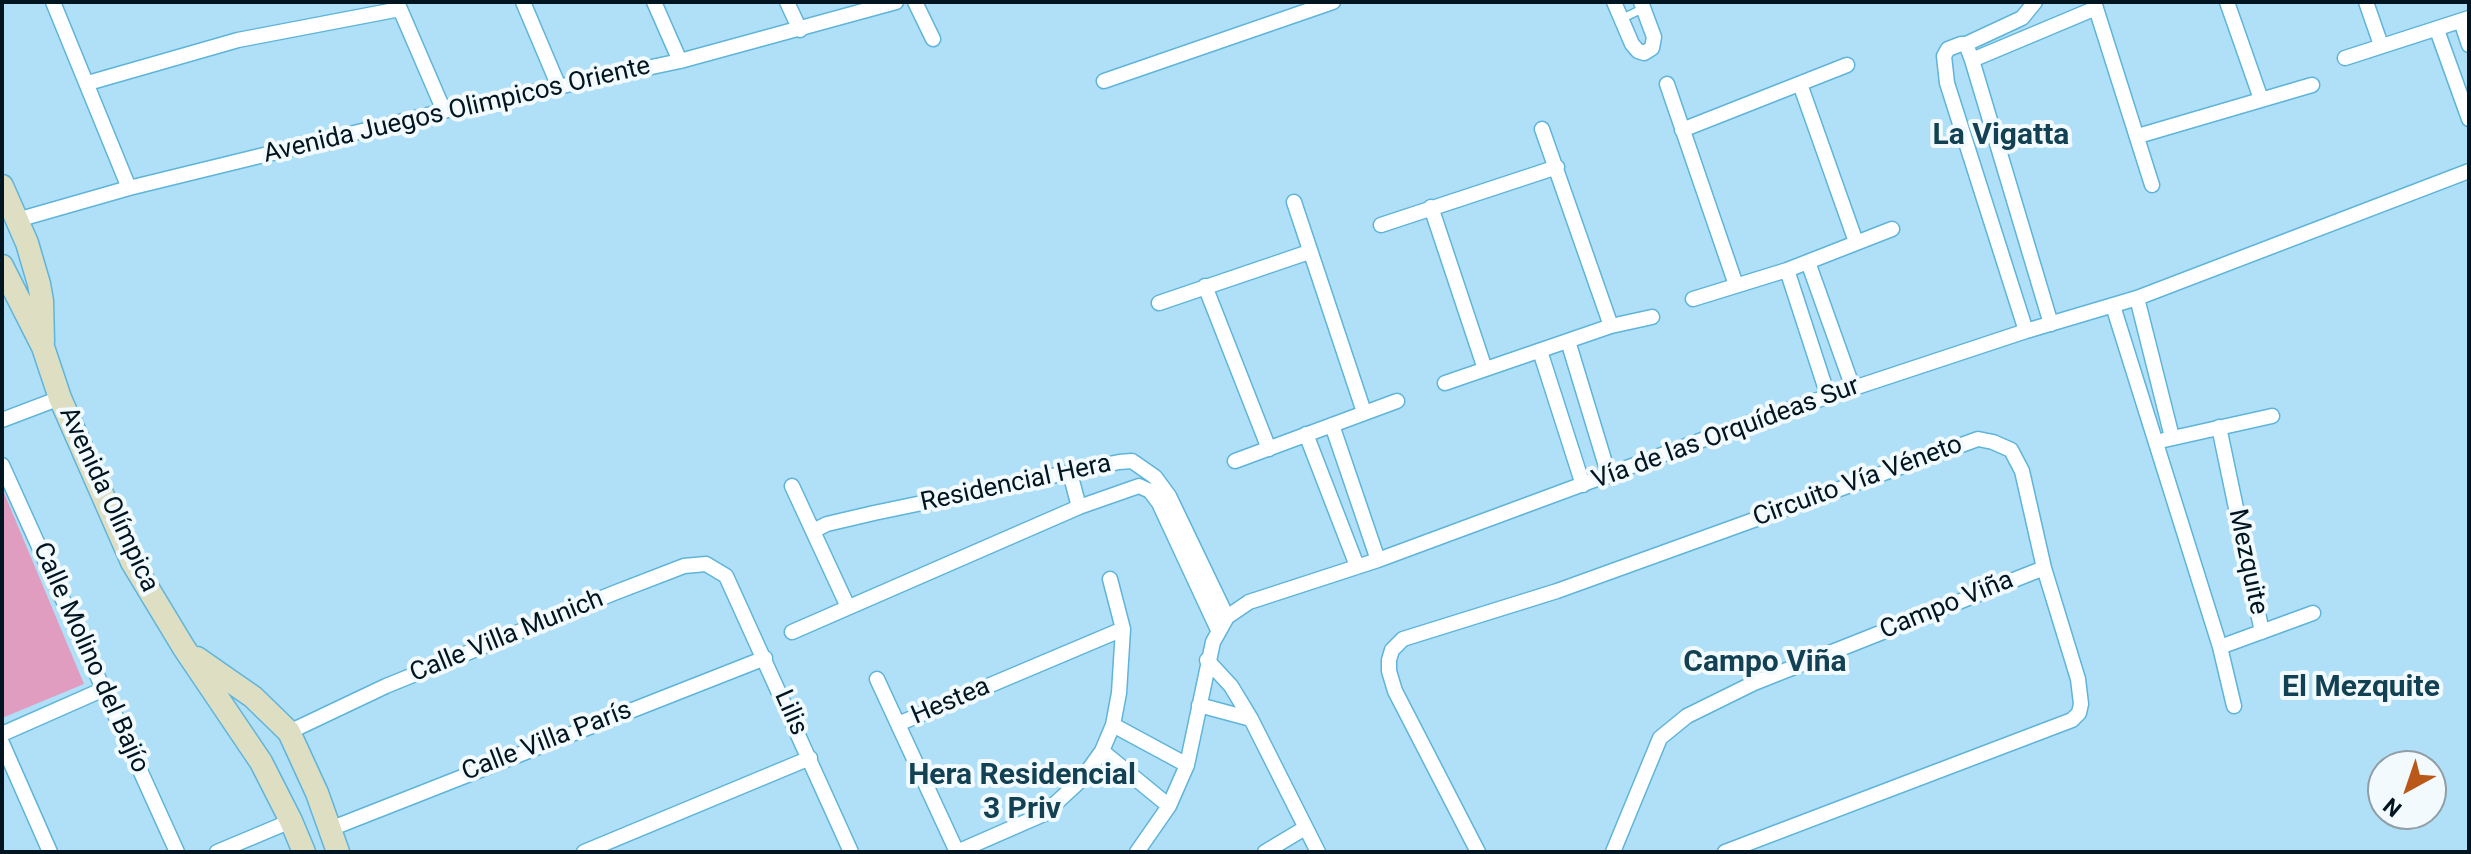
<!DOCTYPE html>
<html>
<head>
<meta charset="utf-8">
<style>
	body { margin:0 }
	#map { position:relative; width:2471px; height:854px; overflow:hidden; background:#b0e0f7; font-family:Roboto,sans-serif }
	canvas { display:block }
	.frame { position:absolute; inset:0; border:4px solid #00151f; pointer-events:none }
	.north { position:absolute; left:2367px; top:750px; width:80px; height:80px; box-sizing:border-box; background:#f2fafe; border:2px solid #919ea5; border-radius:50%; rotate:220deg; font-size:22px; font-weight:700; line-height:32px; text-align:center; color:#00151f }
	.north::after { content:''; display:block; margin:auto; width:28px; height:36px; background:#b95819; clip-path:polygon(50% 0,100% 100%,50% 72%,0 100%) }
</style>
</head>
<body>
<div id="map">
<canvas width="2471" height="854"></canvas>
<div class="frame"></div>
<div class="north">N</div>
</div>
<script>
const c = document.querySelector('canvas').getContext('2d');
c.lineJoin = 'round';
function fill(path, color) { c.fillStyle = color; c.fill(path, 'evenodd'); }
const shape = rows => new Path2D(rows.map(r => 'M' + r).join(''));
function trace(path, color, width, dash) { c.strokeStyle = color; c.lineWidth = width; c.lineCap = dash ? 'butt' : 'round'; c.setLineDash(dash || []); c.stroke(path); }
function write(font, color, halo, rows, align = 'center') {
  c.font = font + ' Roboto,sans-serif'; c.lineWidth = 8; c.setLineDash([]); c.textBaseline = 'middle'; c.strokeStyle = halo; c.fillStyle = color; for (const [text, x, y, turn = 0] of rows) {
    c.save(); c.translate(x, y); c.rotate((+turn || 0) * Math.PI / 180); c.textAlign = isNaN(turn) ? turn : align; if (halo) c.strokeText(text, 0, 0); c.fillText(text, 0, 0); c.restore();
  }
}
fill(shape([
	[2,488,84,684,2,718]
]), '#e19dbf');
const lane = shape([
	[1621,19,1644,8]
]);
const street = shape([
	[53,2,129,188],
	[397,2,444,111],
	[523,2,559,87],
	[654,2,680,61],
	[787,2,800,30],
	[915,2,933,39],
	[1614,2,1632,44,1638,51,1644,53,1652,48,1654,37,1641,2],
	[2094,2,2152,185],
	[2227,2,2261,99],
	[2366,2,2381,45],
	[2461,21,2469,45],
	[2437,30,2469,119],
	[1966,44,2022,18,2035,2],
	[2345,58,2469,18],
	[1972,60,2096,8],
	[1104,81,1333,2],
	[88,83,238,40,400,9],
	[1667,84,1736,285],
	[1800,84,1856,242],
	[1542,129,1611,326],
	[1682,130,1847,65],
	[2138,136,2312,85],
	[1294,202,1364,412],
	[1431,207,1485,369],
	[17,220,129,188,444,111,680,61,896,2],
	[1381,225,1557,167],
	[1808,262,1853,388],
	[1787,270,1828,396],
	[1205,286,1269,449],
	[2137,298,2172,437],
	[1693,299,1787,270,1892,229],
	[1159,303,1309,252],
	[2113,306,2220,647,2234,706],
	[2026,331,1947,83,1944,56,1948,49,1961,44,1966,44,1972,60,2051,324],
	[1568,341,1609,476],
	[1540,351,1583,485],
	[1445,383,1611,326,1652,317],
	[2,420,60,398],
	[1332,425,1378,560],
	[2219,427,2262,632],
	[1306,434,1357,566],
	[2164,440,2272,416],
	[1235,461,1397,401],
	[2,465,177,852],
	[1070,473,1079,507],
	[792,486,848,607],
	[813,531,827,524,874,513,1119,462,1132,461,1155,477,1169,496,1227,617],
	[792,632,1079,507,1139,486,1150,491,1159,503,1218,630],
	[2220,647,2313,613],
	[1207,660,1231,686,1251,719,1318,852],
	[877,679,957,852],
	[1199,705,1251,719],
	[898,724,1123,629],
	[1113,725,1187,765],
	[289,732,386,686,614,593,684,566,706,564,726,576,851,852],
	[2,734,104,689],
	[2,743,50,852],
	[1102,751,1169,806],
	[330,829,765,658],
	[217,852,291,821],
	[584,852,810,758],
	[957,852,1044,814,1082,779,1102,751,1113,725,1119,693,1123,629,1110,579],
	[1137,852,1169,806,1187,765,1213,642,1227,617,1249,602,1378,560,1748,423,2026,331,2137,298,2469,171],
	[1265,852,1305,828],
	[1478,852,1395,691,1389,671,1389,660,1392,650,1403,639,1557,591,1978,439,1993,442,2011,450,2022,471,2044,568,2078,679,2081,704,2079,713,2072,720,1725,852],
	[1613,852,1660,738,1687,716,1754,683,2044,568]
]);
const secondary = shape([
	[2,186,27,243,39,284,42,301,43,342],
	[2,266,43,347,60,398,132,562,184,648,261,762,291,821,304,852],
	[197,658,253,697,289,732,317,793,338,852]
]);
trace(lane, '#5fb4d9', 10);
trace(street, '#5fb4d9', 17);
trace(secondary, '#5fb4d9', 25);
trace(lane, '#fff', 7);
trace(street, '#fff', 14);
trace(secondary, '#dedec3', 22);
write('26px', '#00151f', '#f2fafe', [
	["Avenida Juegos Olimpicos Oriente",457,111,-13],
	["Vía de las Orquídeas Sur",1726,434,-20],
	["Circuito Vía Véneto",1858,482,-20],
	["Residencial Hera",1016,484,-12],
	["Avenida Olímpica",108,500,65],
	["Mezquite",2247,562,78],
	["Campo Viña",1947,606,-22],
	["Calle Villa Munich",507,637,-22],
	["Calle Molino del Bajío",90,658,66],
	["Hestea",951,702,-23],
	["Lilis",790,713,66],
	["Calle Villa París",547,742,-21]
]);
write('bold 30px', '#124153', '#f2fafe', [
	["La Vigatta",2001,136],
	["Campo Viña",1765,663],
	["El Mezquite",2361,688],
	["Hera Residencial",1022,776],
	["3 Priv",1022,810]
]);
</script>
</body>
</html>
